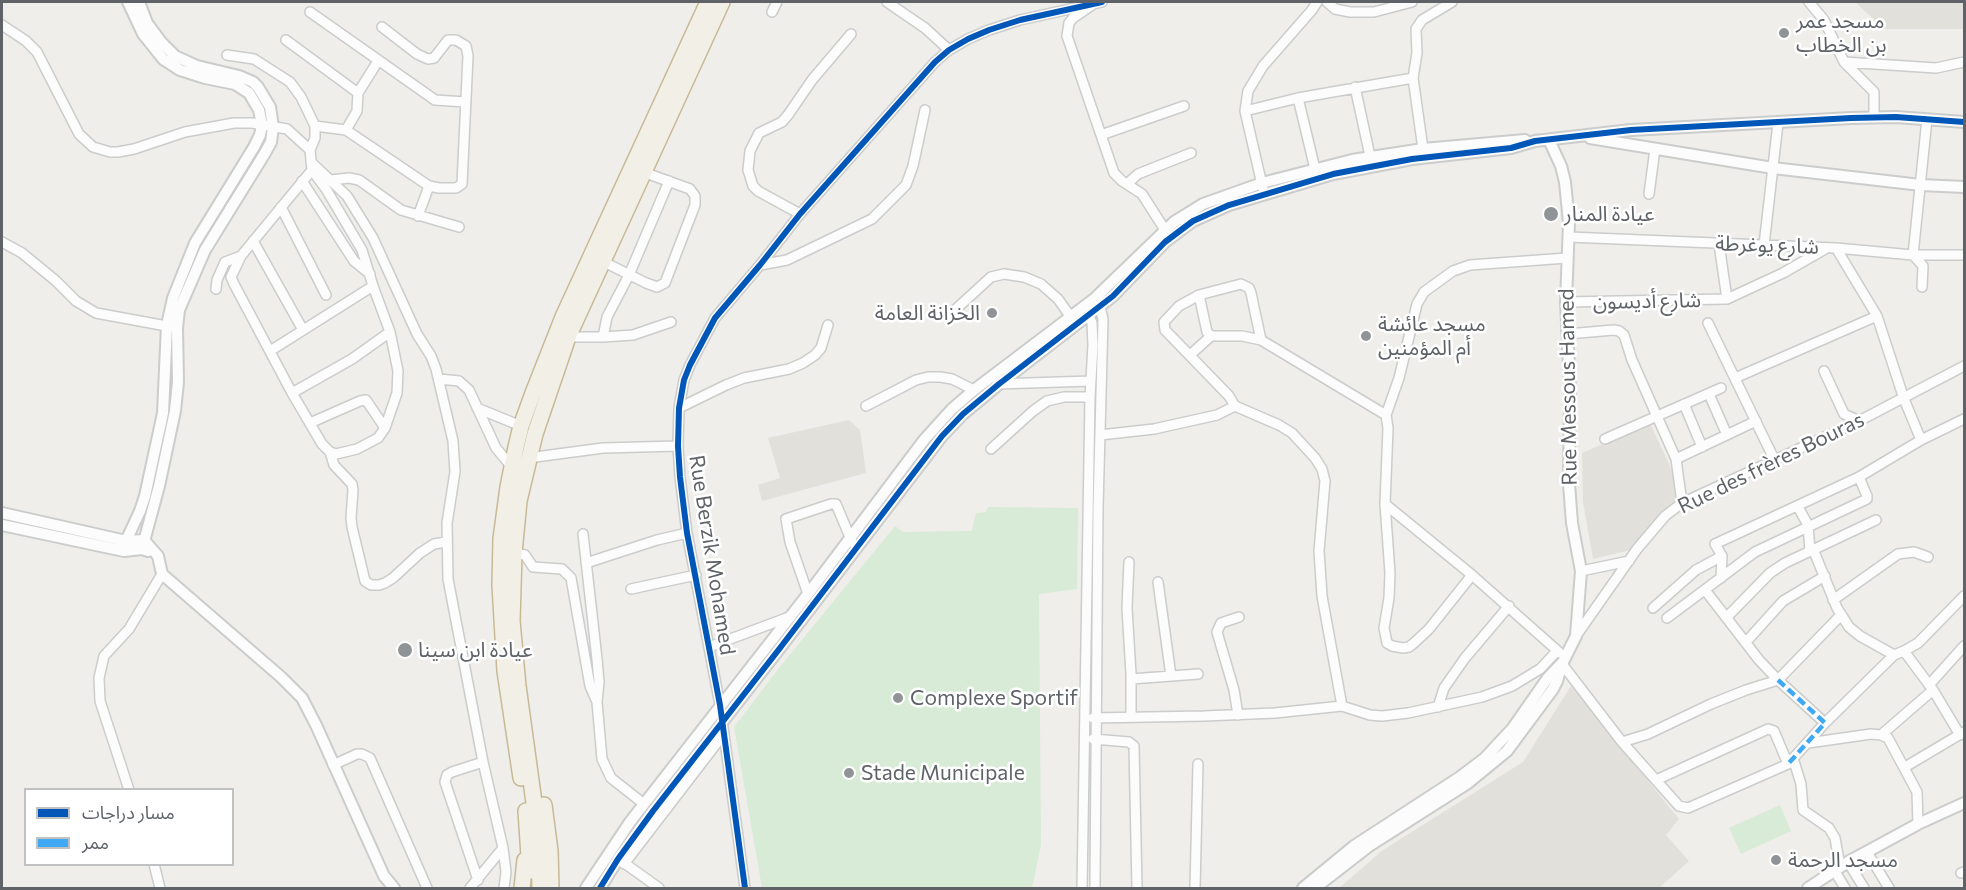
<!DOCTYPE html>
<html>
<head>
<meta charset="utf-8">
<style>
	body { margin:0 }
	#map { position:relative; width:1966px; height:890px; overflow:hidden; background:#efeeea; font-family:Commissioner,"Noto Sans Arabic",sans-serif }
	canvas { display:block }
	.frame { position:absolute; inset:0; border:3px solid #5f6368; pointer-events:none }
	.legend { position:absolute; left:24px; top:788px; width:210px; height:78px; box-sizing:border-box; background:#fff; border:2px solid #bfc1c3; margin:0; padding:8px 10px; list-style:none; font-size:18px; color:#5f6368 }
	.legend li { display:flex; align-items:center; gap:12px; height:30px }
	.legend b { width:30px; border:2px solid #bfc1c3 }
</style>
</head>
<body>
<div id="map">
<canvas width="1966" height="890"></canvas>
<div class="frame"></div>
<ul class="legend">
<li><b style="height:8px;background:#0057b8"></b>مسار دراجات</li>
<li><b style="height:8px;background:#3fa9f5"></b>ممر</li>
</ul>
</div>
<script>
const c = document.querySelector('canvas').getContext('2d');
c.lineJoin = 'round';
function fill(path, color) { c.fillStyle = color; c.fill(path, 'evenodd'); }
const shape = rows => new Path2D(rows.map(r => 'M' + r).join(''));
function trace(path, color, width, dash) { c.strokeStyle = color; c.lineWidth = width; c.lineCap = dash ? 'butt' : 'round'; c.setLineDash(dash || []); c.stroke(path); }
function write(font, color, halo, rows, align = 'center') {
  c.font = font + ' Commissioner,"Noto Sans Arabic",sans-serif'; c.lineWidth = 5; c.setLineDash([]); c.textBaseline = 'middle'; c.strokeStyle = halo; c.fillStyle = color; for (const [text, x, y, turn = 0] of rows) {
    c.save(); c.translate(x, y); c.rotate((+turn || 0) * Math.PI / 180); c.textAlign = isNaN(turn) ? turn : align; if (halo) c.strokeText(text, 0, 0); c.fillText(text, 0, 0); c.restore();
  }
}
fill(shape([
	[1855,2,1964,2,1964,29,1884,29],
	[849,420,860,430,866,473,762,501,758,485,780,478,768,438],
	[1650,423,1684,497,1635,549,1593,559,1583,502,1582,453],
	[1571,686,1679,819,1666,835,1689,861,1659,888,1339,888,1383,850,1523,762]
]), '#e2e0da');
fill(shape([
	[988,507,1078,508,1077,589,1039,594,1041,845,1032,888,762,888,734,727,779,668,895,526,903,532,972,531,976,513,986,512],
	[1780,805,1791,831,1741,854,1729,828]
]), '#d8ebd6');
const minor = shape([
	[887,2,925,28,949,50],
	[1327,2,1335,9,1350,12,1374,12,1412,2],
	[1809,2,1824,20,1844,62,1874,92,1874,117],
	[1092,5,1073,18,1069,23,1067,36,1114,173,1122,181,1142,194,1165,230],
	[310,12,435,100,466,102],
	[772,12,777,2],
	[2,25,26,41,37,52,79,134,93,147,110,152,118,152,134,149,185,132,234,123,252,123,287,129,310,150,312,170,326,189,362,250,373,286,390,332,398,371,397,393,385,428,378,438,357,449,336,454,330,452],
	[286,40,358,93],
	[227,55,254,59,290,82,301,97,315,126,315,138,310,150],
	[1844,62,1936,68,1964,62],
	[1355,87,1370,156],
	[1245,111,1298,98],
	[315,126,346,130,429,186,439,188,456,188,462,184,468,56,466,46,456,40,448,40,434,58,428,59,417,54,382,27],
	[346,130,357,111,358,93,378,61],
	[1101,135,1184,106],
	[1423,149,1413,78,1417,53,1416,29,1422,20,1452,2],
	[311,162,347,196,373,238,417,334,431,356,436,369,453,441,455,472,447,523,448,579,483,762,503,848,506,872,504,888],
	[1315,169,1298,98,1413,78],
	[312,170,241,256,231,277,234,284,292,393,322,444,330,452,334,465,352,484,353,490,351,518,352,527,365,581,371,585,379,585,385,583,393,578,420,553,434,544,446,542],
	[331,180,349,178,359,180,401,210,459,227],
	[302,181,354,261,370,274],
	[1127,184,1138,174,1191,153],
	[1263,189,1245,111,1248,91,1263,66,1312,10,1317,2],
	[1649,194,1655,149],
	[281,207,326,295],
	[800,214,758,191,753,186,748,170,750,151,759,133,782,122,788,115,812,80,851,34],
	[418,216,429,186],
	[1569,237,1836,248,1913,255,1964,255],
	[253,241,303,330],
	[2,242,22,253,56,281,76,301,96,313,172,327],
	[1719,244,1727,299],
	[1764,245,1778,123],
	[1836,248,1877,316,1904,399,1921,440],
	[602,261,646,283,657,287,665,283,695,205,695,196,690,189,643,172],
	[760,265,787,260,872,219,906,185,913,166,925,110],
	[1922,287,1923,266,1913,255,1927,119],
	[216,289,217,280,225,262,241,256],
	[1199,295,1207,332,1211,336,1242,336,1261,340,1386,415,1388,428,1385,504,1390,573,1389,598,1384,628,1387,643,1392,646,1403,648,1409,647,1414,643,1429,629,1472,575],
	[1566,302,1727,299,1783,273,1825,249],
	[956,309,991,277,1004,274,1024,277,1041,284,1058,299,1070,316],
	[1708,323,1775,461],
	[1567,334,1614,330,1619,331,1624,335,1632,360,1676,459,1682,503],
	[568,337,603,337,633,335,671,322],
	[603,337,607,317,629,275,669,181],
	[270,351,373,286],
	[1190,355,1211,336],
	[1824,371,1844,414,1859,421],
	[1735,378,1877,316],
	[439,379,459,381,469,390,496,448,511,466],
	[997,384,1091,381],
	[292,393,352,359,390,332],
	[1709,394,1727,435],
	[1684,404,1702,447],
	[866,406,916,380,928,377,940,377,952,379,974,390],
	[1235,406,1229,396,1165,330,1164,322,1179,306,1199,295,1241,284,1249,288,1251,293,1261,340],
	[477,408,521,426],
	[679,408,726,385,744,378,789,369,803,363,815,355,821,348,828,325],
	[1386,415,1399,378,1417,304,1424,292,1453,271,1470,265,1567,258],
	[310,423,360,401,366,400,385,428],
	[1100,435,1154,429,1217,415,1235,406,1279,425,1292,433,1315,458,1322,469,1325,481,1319,551,1322,596,1342,706],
	[1605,439,1721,388],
	[991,449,1033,411,1047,401,1064,397,1090,397],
	[528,458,603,448,678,446],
	[1676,459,1756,421],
	[1385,504,1472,575,1560,653],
	[1798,507,1808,525,1810,551],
	[583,534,597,659,599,682,597,702,602,759,611,778,644,804],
	[1813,549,1837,608,1849,627,1860,636,1894,655],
	[514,553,525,555,533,567,562,569,571,578,590,686,597,702],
	[1129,562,1127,608,1131,674,1131,717],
	[586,563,657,540,687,533],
	[1581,571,1629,561],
	[1721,578,1722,556,1715,544,1859,477,1921,440,1964,419],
	[1158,582,1171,676],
	[631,589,696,575],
	[1705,590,1759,660,1778,680,1825,723],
	[808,594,790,542,786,519,831,504,836,504,852,542],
	[1833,600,1898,554,1914,552,1928,557],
	[1653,608,1696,570,1722,556],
	[1727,617,1770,573,1785,563,1876,520],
	[1667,618,1755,552,1867,499,1867,496,1859,477],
	[1576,636,1637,549,1665,516,1682,503,1859,421,1964,366],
	[1746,642,1783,601,1825,576],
	[709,647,789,617],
	[1904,651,1933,690,1960,735],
	[1562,664,1622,742,1679,806,1688,808,1788,764,1825,723,1894,655,1904,651,1918,643,1964,596],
	[1131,679,1198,674],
	[1929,685,1964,646],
	[1438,707,1444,688,1465,658,1509,606],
	[1238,715,1234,690,1217,632,1221,623,1239,617],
	[1093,718,1204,716,1275,713,1342,706,1370,715,1382,716,1408,713,1482,697,1512,686,1540,669,1557,651],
	[1881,735,1933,690],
	[1093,739,1129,742,1134,746,1137,888],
	[1622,742,1648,734,1711,704,1746,690,1778,680,1841,615],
	[1808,743,1871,734,1881,735,1888,738,1917,792,1918,824],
	[1793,758,1801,784,1803,810,1829,828,1835,838,1840,866],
	[333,765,357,754,362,754,370,758,427,888],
	[1905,767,1964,732],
	[1656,780,1768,729,1774,731,1788,764],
	[129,790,100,701,99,678,104,656,129,629,162,574],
	[1867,852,1889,888],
	[620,860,659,888],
	[1848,862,1864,888],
	[154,864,160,888],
	[624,864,723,735],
	[1834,870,1845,888],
	[1961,873,1964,872],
	[478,880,445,782,447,775,452,772,483,762],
	[470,888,503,848],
	[745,888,720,705,687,533,680,477,678,446,679,408,684,380,690,365,715,318,760,265,800,214,935,62,949,50,968,39,989,30,1020,20,1102,2],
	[1082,888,1090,397,1093,345,1092,323,1087,311],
	[1095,888,1098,508,1103,319,1100,307,1096,302],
	[1195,888,1198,764]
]);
const tertiary = shape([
	[139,2,147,23,161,42,175,56,197,66,239,76,253,82,258,87,270,107,273,127,271,142,265,153,205,250,179,310,177,328,178,382,175,411,159,486,142,549],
	[1590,138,1773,168,1921,185,1964,187],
	[2,513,126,541,144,540],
	[2,525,124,551,142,549,148,551],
	[144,540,158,556,162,574,281,677,302,698,316,725,384,876,394,888],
	[124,551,126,541,140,511,145,496,163,413,167,325,173,298,195,243,254,147,260,135,262,125,259,110,249,93,235,84,205,78,180,70,163,59,143,34,128,2],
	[586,888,630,822,808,594,924,440,952,409,974,390,1094,299,1174,222,1203,204,1262,183,1352,160,1423,149,1525,140],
	[600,888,618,859,653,811,780,648,942,436,963,414,999,384,1113,296,1165,242,1193,221,1229,205,1333,174,1412,159,1511,148,1535,141,1631,130,1851,118,1896,117,1964,122],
	[1303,888,1354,846,1460,777,1485,758,1512,729,1547,679,1561,664],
	[1315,888,1369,846,1468,783,1507,751,1553,689,1557,681,1562,664,1576,636,1581,571,1572,523,1569,484,1570,389,1566,302,1569,223,1565,182,1561,166,1549,140],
	[1808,888,1848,862,1918,824,1964,803]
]);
const trunk = shape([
	[521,778,505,671,500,585,501,539,508,487,516,447,521,426,533,393,563,317,708,2],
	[544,805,550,851,551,888],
	[526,811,530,871],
	[522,888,525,860],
	[540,888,539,839,518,686,512,621,514,553,519,501,535,434,568,337,722,2]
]);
trace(minor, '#cbcccc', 12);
trace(tertiary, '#cbcccc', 14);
trace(trunk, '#c8b996', 18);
trace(minor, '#fdfcfc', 9);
trace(tertiary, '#fdfcfc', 10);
trace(trunk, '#f2f0e6', 15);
trace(shape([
	[1778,680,1825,723,1788,764]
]), '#3fa9f5', 4.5, [9, 4.5]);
trace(shape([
	[600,888,618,859,653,811,780,648,942,436,963,414,999,384,1113,296,1165,242,1193,221,1229,205,1333,174,1412,159,1511,148,1535,141,1631,130,1851,118,1896,117,1964,122],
	[745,888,720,705,687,533,680,477,678,446,679,408,684,380,690,365,715,318,760,265,800,214,935,62,949,50,968,39,989,30,1020,20,1102,2]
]), '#0057b8', 6);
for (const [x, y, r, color] of [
	[1784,33,6,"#919496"],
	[1551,214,8,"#919496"],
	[992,313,6,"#919496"],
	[1366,336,6,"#919496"],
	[405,650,8,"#919496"],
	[898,698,6,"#919496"],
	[849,773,6,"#919496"],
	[1776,860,6,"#919496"]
]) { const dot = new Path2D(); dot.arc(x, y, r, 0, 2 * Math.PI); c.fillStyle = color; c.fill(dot); trace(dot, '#fff', 2); }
write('21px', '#5f6368', '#fff', [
	["مسجد عمر",1796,21],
	["بن الخطاب",1796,45],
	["عيادة المنار",1564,214],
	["الخزانة العامة",980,313,"right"],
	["مسجد عائشة",1378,324],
	["أم المؤمنين",1378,348],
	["عيادة ابن سينا",418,650],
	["Complexe Sportif",910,698],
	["Stade Municipale",861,773],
	["مسجد الرحمة",1788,860]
], 'left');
write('21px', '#5f6368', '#fff', [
	["شارع يوغرطة",1767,245,2],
	["شارع أديسون",1647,301,-1],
	["Rue Messous Hamed",1568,387,-91],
	["Rue des frères Bouras",1771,463,-26],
	["Rue Berzik Mohamed",712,555,81]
]);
</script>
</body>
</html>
